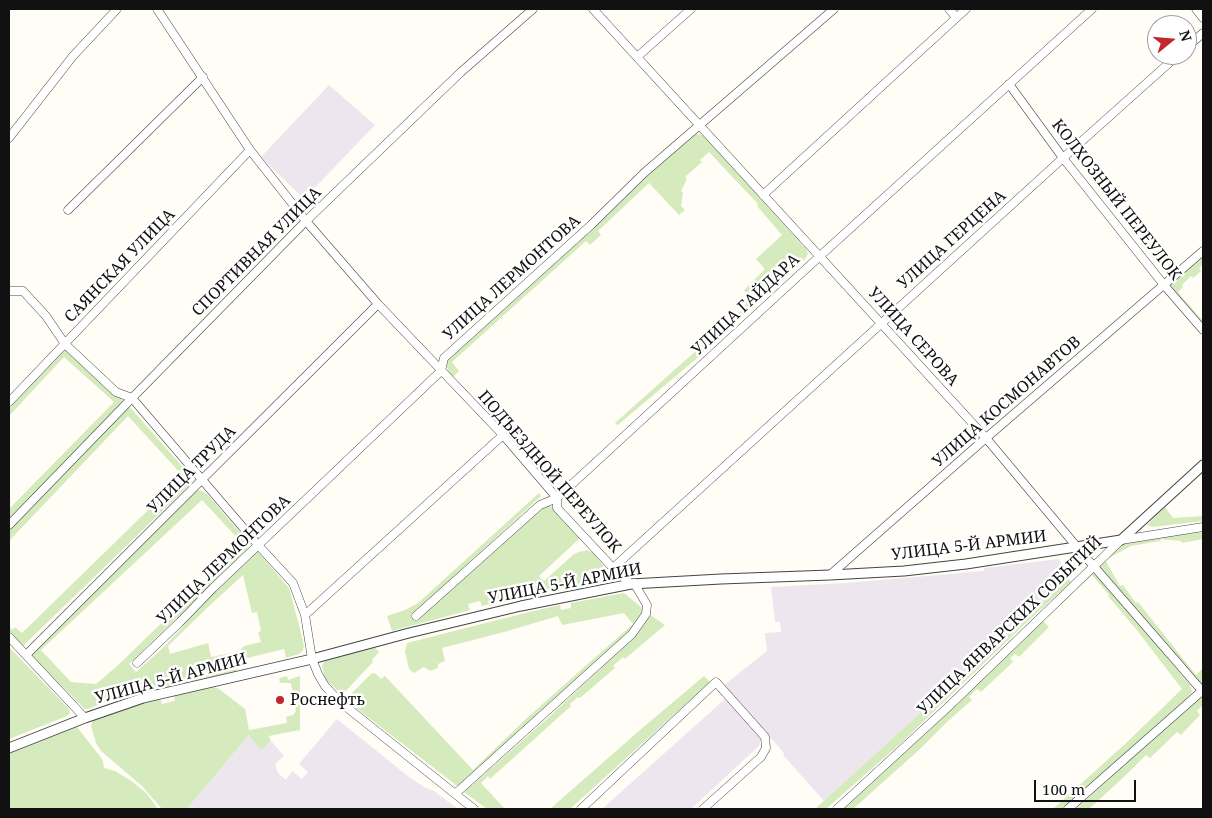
<!DOCTYPE html>
<html>
<head>
<meta charset="utf-8">
<style>
	body { margin:0 }
	#map { position:relative; width:1212px; height:818px; overflow:hidden; background:#fffdf5; font-family:"Noto Serif",serif }
	canvas { display:block }
	.frame { position:absolute; inset:0; border:10px solid #111; pointer-events:none }
	.north { position:absolute; left:1147px; top:15px; width:50px; height:50px; box-sizing:border-box; background:#fff; border:1px solid #a0a0a0; border-radius:50%; rotate:73deg; font-size:14px; font-weight:700; line-height:20px; text-align:center; color:#111 }
	.north::after { content:''; display:block; margin:auto; width:18px; height:22px; background:#c4262e; clip-path:polygon(50% 0,100% 100%,50% 72%,0 100%) }
	.scale { position:absolute; left:1034px; top:780px; width:102px; height:22px; box-sizing:border-box; border:2px solid #111; border-top:0; padding-left:6px; font-size:15px; line-height:18px; white-space:nowrap; color:#111; -webkit-text-stroke:4px #fff; paint-order:stroke }
</style>
</head>
<body>
<div id="map">
<canvas width="1212" height="818"></canvas>
<div class="frame"></div>
<div class="north">N</div>
<div class="scale">100 m</div>
</div>
<script>
const c = document.querySelector('canvas').getContext('2d');
c.lineJoin = 'round';
function fill(path, color) { c.fillStyle = color; c.fill(path, 'evenodd'); }
const shape = rows => new Path2D(rows.map(r => 'M' + r).join(''));
function trace(path, color, width, dash) { c.strokeStyle = color; c.lineWidth = width; c.lineCap = dash ? 'butt' : 'round'; c.setLineDash(dash || []); c.stroke(path); }
function write(font, color, halo, rows, align = 'center') {
  c.font = font + ' "Noto Serif",serif'; c.lineWidth = 5; c.setLineDash([]); c.textBaseline = 'middle'; c.strokeStyle = halo; c.fillStyle = color; for (const [text, x, y, turn = 0] of rows) {
    c.save(); c.translate(x, y); c.rotate((+turn || 0) * Math.PI / 180); c.textAlign = isNaN(turn) ? turn : align; if (halo) c.strokeText(text, 0, 0); c.fillText(text, 0, 0); c.restore();
  }
}
fill(shape([
	[329,85,375,125,304,199,261,157],
	[1059,559,1069,579,1008,633,824,801,783,755,784,753,724,685,767,651,765,633,781,632,780,622,775,622,771,587,845,583,984,571,984,568],
	[725,699,761,739,759,746,691,809,602,809],
	[337,719,409,777,424,787,434,791,458,809,187,809,250,734,261,750,271,741,284,756,275,764,278,773,286,780,292,771,302,779,308,772,299,764]
]), '#eee6ef');
fill(shape([
	[696,134,702,135,706,138,806,249,808,254,805,259,696,359,619,424,617,425,615,423,745,307,747,295,744,290,765,269,756,259,782,235,757,206,758,204,709,152,700,160,702,162,685,177,687,179,681,191,683,193,681,206,685,210,679,215,649,183,598,231,601,235,590,245,586,241,452,362,459,371,453,377,449,372,447,367,447,362,450,356,504,309,599,223,672,152,692,135],
	[1203,254,1203,264,1199,268,1201,271,1193,278,1191,276,1182,285,1183,287,1178,292,1203,321,1203,328,1167,286],
	[63,347,121,397,122,400,122,403,9,520,9,509,114,402,64,357,9,416,9,403],
	[128,405,188,473,191,477,190,484,22,647,9,634,9,626,12,630,15,627,22,633,183,476,128,416,9,541,9,528],
	[200,490,207,494,245,538,248,547,246,551,129,664,136,672,164,647,221,585,254,553,257,552,259,553,289,588,299,625,304,646,303,650,299,654,286,658,284,649,243,659,241,650,244,646,261,642,258,632,261,631,257,612,252,613,243,575,206,609,168,646,170,654,208,643,211,657,232,653,234,654,236,656,239,667,235,672,126,695,121,691,111,694,108,701,88,709,85,709,27,652,189,491],
	[202,500,241,542,219,567,145,639,116,667,96,684,71,682,41,650],
	[539,493,541,496,460,571,466,577,547,502,580,538,539,576,544,581,574,554,579,552,587,550,593,553,603,565,605,572,602,579,599,582,532,594,482,606,480,601,468,604,470,610,392,631,387,616,405,610,418,603],
	[1165,507,1173,518,1203,516,1203,521,1153,527,1149,526,1147,525],
	[1203,532,1203,539,1182,543,1181,541,1160,539,1160,541,1131,546,1105,560,1120,586,1123,585,1136,603,1138,602,1196,675,1203,668,1203,684,1201,685,1149,626,1099,567,1098,563,1116,546,1126,542],
	[1094,571,1190,685,1192,691,1190,695,1065,809,1053,809,1124,745,1182,689,1136,629,1108,596,1109,595,1092,575,1043,621,1049,627,1019,657,1015,654,1010,658,1013,662,981,692,977,689,969,697,972,700,948,721,920,749,853,809,840,809],
	[1069,579,1071,582,1029,620,901,743,826,809,815,809,1008,633],
	[624,593,642,608,643,612,635,629,460,788,352,705,350,701,349,696,371,674,373,673,376,674,381,679,385,676,473,770,529,716,633,624,624,613,562,625,558,616,504,632,442,648,445,661,438,664,438,668,430,671,424,667,414,673,409,669,405,651,407,643,529,612,560,605,561,610,571,608,571,603],
	[649,614,665,625,625,659,623,657,613,666,615,668,580,698,578,697,570,704,571,706,490,779,488,776,481,783,505,809,487,809,464,792,548,718,599,670,636,633],
	[374,646,379,652,372,660,373,662,342,695,325,679,322,666,324,662,330,657],
	[9,647,69,709,70,713,67,716,9,739],
	[287,676,288,680,300,676,300,730,269,736,271,741,261,750,249,735,187,809,162,809,142,786,101,751,96,743,91,726,93,720,96,718,160,698,162,704,175,701,174,696,211,687,214,687,219,689,245,709,249,730,287,723,286,717,293,715,296,711,291,684,290,683,280,683,279,678],
	[704,676,710,682,570,809,550,809,640,730],
	[1200,696,1203,697,1203,705,1197,711,1200,715,1181,735,1177,732,1150,758,1146,755,1127,774,1089,809,1076,809],
	[77,727,99,755,103,761,104,768,115,771,133,782,147,794,158,809,9,809,9,754]
]), '#d5ebbd');
const minor = shape([
	[157,9,250,150,306,221,378,304,503,435,557,498,557,508,613,568,631,584],
	[593,9,986,438,1077,547,1203,692],
	[949,9,956,17],
	[1196,9,1203,18],
	[1187,47,1203,33],
	[637,57,691,9],
	[1009,84,1063,158,1164,285,1203,330],
	[9,138,73,56,117,9],
	[763,195,966,9],
	[68,210,203,77],
	[9,291,23,291,46,316,65,344,116,392,132,398,258,545,293,583,305,615,312,659,318,674,325,686,340,702,474,809],
	[9,402,250,150],
	[9,525,132,398,306,221,461,72,533,9],
	[613,568,1063,158,1178,55],
	[830,575,986,438,1203,251],
	[305,615,503,435],
	[416,616,540,505,557,498,820,256,1092,9],
	[9,637,85,718],
	[26,655,378,304],
	[137,663,180,622,213,588,441,371,444,358,591,225,644,173,834,9],
	[455,794,632,634,646,614,647,605,634,583],
	[581,809,716,682,765,737,766,748,761,757,703,809],
	[837,809,947,708,1121,540,1203,527],
	[1068,809,1203,690]
]);
const tertiary = shape([
	[9,748,85,718,143,698,312,659,409,633,521,606,631,584,721,579,830,575,904,571,966,564,1121,540,1203,465]
]);
trace(minor, '#444', 9);
trace(tertiary, '#444', 11);
trace(minor, '#fff', 8);
trace(tertiary, '#fff', 9);
for (const [x, y, r, color] of [
	[280,700,5,"#c4262e"]
]) { const dot = new Path2D(); dot.arc(x, y, r, 0, 2 * Math.PI); c.fillStyle = color; c.fill(dot); trace(dot, '#fff', 2); }
write('16px', '#111', '#fff', [
	["КОЛХОЗНЫЙ ПЕРЕУЛОК",1116,200,52],
	["УЛИЦА ГЕРЦЕНА",952,240,-42],
	["СПОРТИВНАЯ УЛИЦА",257,252,-45],
	["САЯНСКАЯ УЛИЦА",120,266,-46],
	["УЛИЦА ЛЕРМОНТОВА",512,278,-42],
	["УЛИЦА ГАЙДАРА",746,305,-43],
	["УЛИЦА СЕРОВА",913,337,48],
	["УЛИЦА КОСМОНАВТОВ",1007,402,-41],
	["УЛИЦА ТРУДА",192,470,-45],
	["ПОДЪЕЗДНОЙ ПЕРЕУЛОК",549,472,49],
	["УЛИЦА 5-Й АРМИИ",969,546,-7],
	["УЛИЦА ЛЕРМОНТОВА",224,560,-44],
	["УЛИЦА 5-Й АРМИИ",565,584,-11],
	["УЛИЦА ЯНВАРСКИХ СОБЫТИЙ",1010,626,-44],
	["УЛИЦА 5-Й АРМИИ",171,679,-15]
]);
write('16px', '#111', '#fff', [
	["Роснефть",290,700]
], 'left');
</script>
</body>
</html>
